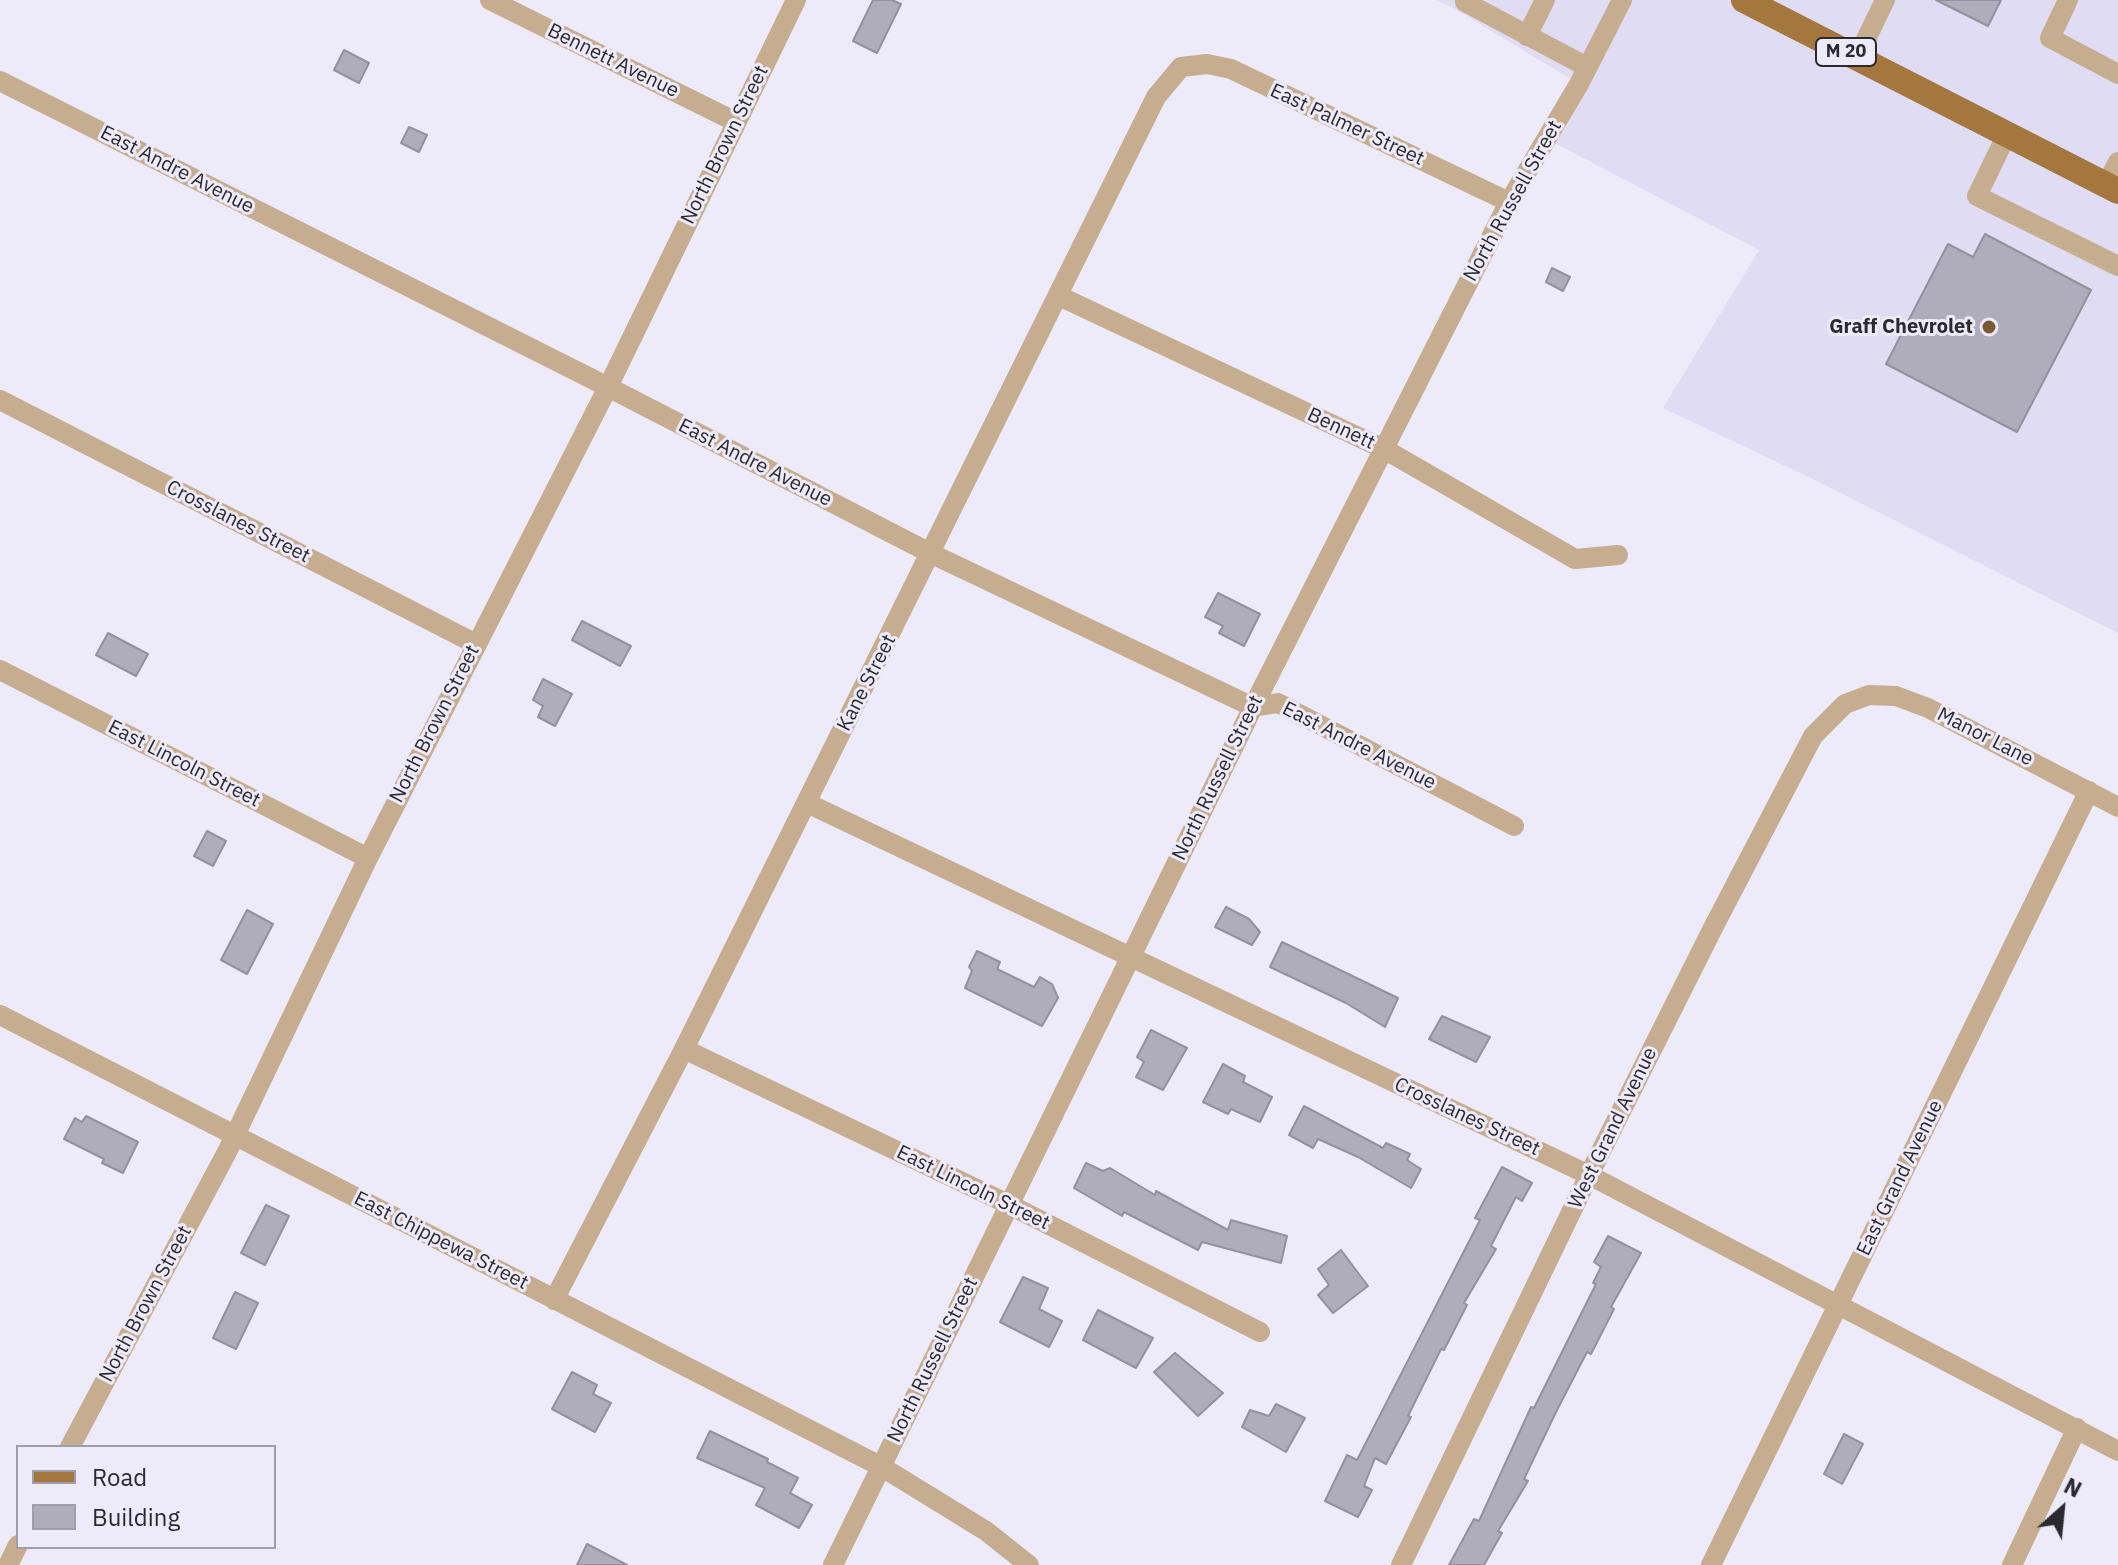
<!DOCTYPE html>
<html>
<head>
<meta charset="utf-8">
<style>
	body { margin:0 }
	#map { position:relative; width:2118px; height:1565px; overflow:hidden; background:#edeafa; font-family:"IBM Plex Sans",sans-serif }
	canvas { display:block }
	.legend { position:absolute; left:16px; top:1445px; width:260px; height:104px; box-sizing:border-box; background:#edeafa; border:2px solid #9f9da9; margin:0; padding:10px 14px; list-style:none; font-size:24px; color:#2b2a2f }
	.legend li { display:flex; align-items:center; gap:16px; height:40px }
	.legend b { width:40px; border:2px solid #9f9da9 }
	.north { position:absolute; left:2022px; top:1469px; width:80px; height:80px; -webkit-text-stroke:6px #edeafa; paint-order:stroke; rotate:27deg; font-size:22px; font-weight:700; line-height:32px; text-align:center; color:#2b2a2f }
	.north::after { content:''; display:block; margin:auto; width:28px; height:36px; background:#2b2a2f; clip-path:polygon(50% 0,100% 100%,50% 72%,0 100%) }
</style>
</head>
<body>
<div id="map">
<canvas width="2118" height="1565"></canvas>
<ul class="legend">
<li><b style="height:10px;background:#a3773d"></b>Road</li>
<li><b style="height:22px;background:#afacbb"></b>Building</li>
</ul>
<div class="north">N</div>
</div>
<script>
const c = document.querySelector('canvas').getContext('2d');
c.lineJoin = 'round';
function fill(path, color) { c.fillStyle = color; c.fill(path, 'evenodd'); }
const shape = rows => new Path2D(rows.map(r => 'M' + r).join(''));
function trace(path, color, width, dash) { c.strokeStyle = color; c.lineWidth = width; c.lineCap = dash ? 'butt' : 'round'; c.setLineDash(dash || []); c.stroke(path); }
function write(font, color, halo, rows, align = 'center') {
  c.font = font + ' "IBM Plex Sans",sans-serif'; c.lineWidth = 6; c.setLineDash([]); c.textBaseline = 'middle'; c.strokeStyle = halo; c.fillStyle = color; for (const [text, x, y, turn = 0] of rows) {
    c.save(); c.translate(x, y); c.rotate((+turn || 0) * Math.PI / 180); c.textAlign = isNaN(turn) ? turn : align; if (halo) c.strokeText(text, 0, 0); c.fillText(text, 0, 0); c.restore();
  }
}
fill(shape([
	[1435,0,2118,0,2118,633,1815,480,1663,408,1759,250,1545,138,1579,84,1452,7]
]), '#e0dcf3');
const building = shape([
	[873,0,892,0,901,4,877,53,853,41,873,0],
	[1936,0,2001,0,1988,26,1936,0],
	[344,50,369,63,359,83,334,70,344,50],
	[409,127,427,135,419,152,401,143,409,127],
	[1985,234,2091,290,2017,432,1886,364,1948,244,1973,257,1985,234],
	[1552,268,1570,277,1563,291,1546,282,1552,268],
	[1218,593,1260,614,1244,646,1219,633,1223,626,1205,617,1218,593],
	[582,621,631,646,620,666,572,640,582,621],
	[108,633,148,654,136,676,96,655,108,633],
	[543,679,572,694,555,726,538,717,543,706,533,700,543,679],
	[207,831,226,841,213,866,194,856,207,831],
	[1226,907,1249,919,1260,932,1252,945,1215,927,1226,907],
	[247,910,273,924,247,974,221,960,247,910],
	[1282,942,1398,998,1385,1027,1346,1003,1270,967,1282,942],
	[977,951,1000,962,997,969,1034,987,1040,977,1052,984,1058,998,1042,1026,965,988,972,971,969,967,977,951],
	[1442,1016,1490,1037,1476,1062,1429,1039,1442,1016],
	[1151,1030,1187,1048,1163,1090,1136,1077,1144,1062,1137,1057,1151,1030],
	[1223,1064,1245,1076,1243,1082,1272,1097,1260,1122,1231,1109,1228,1114,1203,1102,1223,1064],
	[1304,1106,1383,1148,1386,1143,1410,1154,1407,1160,1421,1169,1411,1188,1358,1157,1318,1139,1313,1148,1289,1135,1304,1106],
	[86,1116,138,1142,123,1173,102,1163,104,1159,64,1139,75,1118,82,1122,86,1116],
	[1086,1163,1103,1171,1110,1168,1155,1195,1156,1191,1228,1230,1231,1220,1287,1236,1281,1263,1202,1242,1198,1250,1124,1212,1122,1216,1074,1188,1086,1163],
	[1502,1167,1532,1183,1522,1201,1516,1197,1491,1246,1496,1249,1464,1303,1467,1305,1444,1350,1441,1349,1408,1416,1411,1417,1386,1464,1375,1458,1364,1486,1372,1490,1358,1517,1325,1501,1347,1455,1357,1460,1480,1220,1475,1218,1502,1167],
	[266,1205,289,1216,265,1265,241,1253,266,1205],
	[1608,1236,1641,1253,1611,1307,1614,1309,1591,1354,1587,1352,1557,1410,1524,1479,1528,1481,1498,1531,1502,1533,1484,1565,1449,1565,1474,1519,1479,1521,1531,1407,1534,1408,1596,1284,1593,1283,1601,1267,1594,1262,1608,1236],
	[1341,1250,1368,1286,1333,1313,1318,1295,1329,1285,1318,1269,1341,1250],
	[1023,1277,1048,1288,1039,1309,1062,1321,1049,1347,1000,1322,1023,1277],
	[235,1292,258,1303,236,1349,213,1338,235,1292],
	[1098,1310,1153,1338,1136,1368,1083,1340,1098,1310],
	[1175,1353,1223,1393,1198,1416,1154,1372,1175,1353],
	[572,1372,597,1385,593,1394,611,1403,595,1432,552,1409,572,1372],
	[1276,1404,1305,1418,1286,1452,1242,1427,1250,1410,1269,1416,1276,1404],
	[710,1431,768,1459,767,1462,798,1478,790,1493,812,1505,799,1528,756,1505,765,1488,697,1458,710,1431],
	[1844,1434,1863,1444,1842,1484,1824,1474,1844,1434],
	[587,1544,627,1565,577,1565,587,1544]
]);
fill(building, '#afacbb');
trace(building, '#94919f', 2);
trace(shape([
	[490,0,736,122],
	[1467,0,1465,2,1587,67],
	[2068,0,2050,38,2118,74],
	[1527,36,1545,0],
	[1857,58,1885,0],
	[0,81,608,387,932,554,1253,707,1278,703,1514,826],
	[2007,134,1977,196,2118,266],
	[2106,185,2118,162],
	[1059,296,1384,449,1575,559,1618,555],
	[0,400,476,644],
	[0,670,368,858],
	[807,803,1589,1175,2118,1451],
	[0,1015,882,1467,986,1531,1029,1565],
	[684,1049,1008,1204,1260,1332],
	[554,1300,684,1049,1156,97,1181,67,1207,64,1231,69,1509,202],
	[70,1447,227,1152,368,858,608,387,796,0],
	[8,1565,18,1545],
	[833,1565,1253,707,1509,202,1579,84,1622,0],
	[1401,1565,1589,1175,1714,926,1813,736,1845,704,1869,695,1896,696,1928,708,2118,807],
	[1711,1565,2089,791],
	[2012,1565,2077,1428]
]), '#c6ad90', 20);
trace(shape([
	[1744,0,2118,191]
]), '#a3773d', 26);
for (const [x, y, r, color] of [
	[1989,327,8,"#7a5a30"]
]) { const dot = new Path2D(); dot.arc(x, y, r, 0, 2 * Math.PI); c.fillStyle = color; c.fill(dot); trace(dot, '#edeafa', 3); }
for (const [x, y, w] of [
	[1846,52,60]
]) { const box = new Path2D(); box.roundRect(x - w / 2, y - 14, w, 28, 6); c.fillStyle = '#edeafa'; c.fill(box); trace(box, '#2b2a2f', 2); }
write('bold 18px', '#2b2a2f', null, [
	["M 20",1846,52]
]);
write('20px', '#2b2a2f', '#edeafa', [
	["Bennett Avenue",613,61,26],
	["East Palmer Street",1347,125,25],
	["North Brown Street",725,145,-64],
	["East Andre Avenue",177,170,27],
	["North Russell Street",1513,201,-61],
	["Bennett",1341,429,25],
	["East Andre Avenue",755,463,27],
	["Crosslanes Street",238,522,27],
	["Kane Street",867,683,-63],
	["North Brown Street",435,724,-63],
	["Manor Lane",1985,737,27],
	["East Andre Avenue",1359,746,27],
	["East Lincoln Street",184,764,27],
	["North Russell Street",1218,778,-64],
	["Crosslanes Street",1467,1117,25],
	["West Grand Avenue",1613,1128,-64],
	["East Grand Avenue",1900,1178,-64],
	["East Lincoln Street",973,1188,26],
	["East Chippewa Street",441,1241,27],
	["North Brown Street",146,1304,-62],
	["North Russell Street",933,1360,-64]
]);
write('bold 20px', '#2b2a2f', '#edeafa', [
	["Graff Chevrolet",1973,327]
], 'right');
</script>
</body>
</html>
